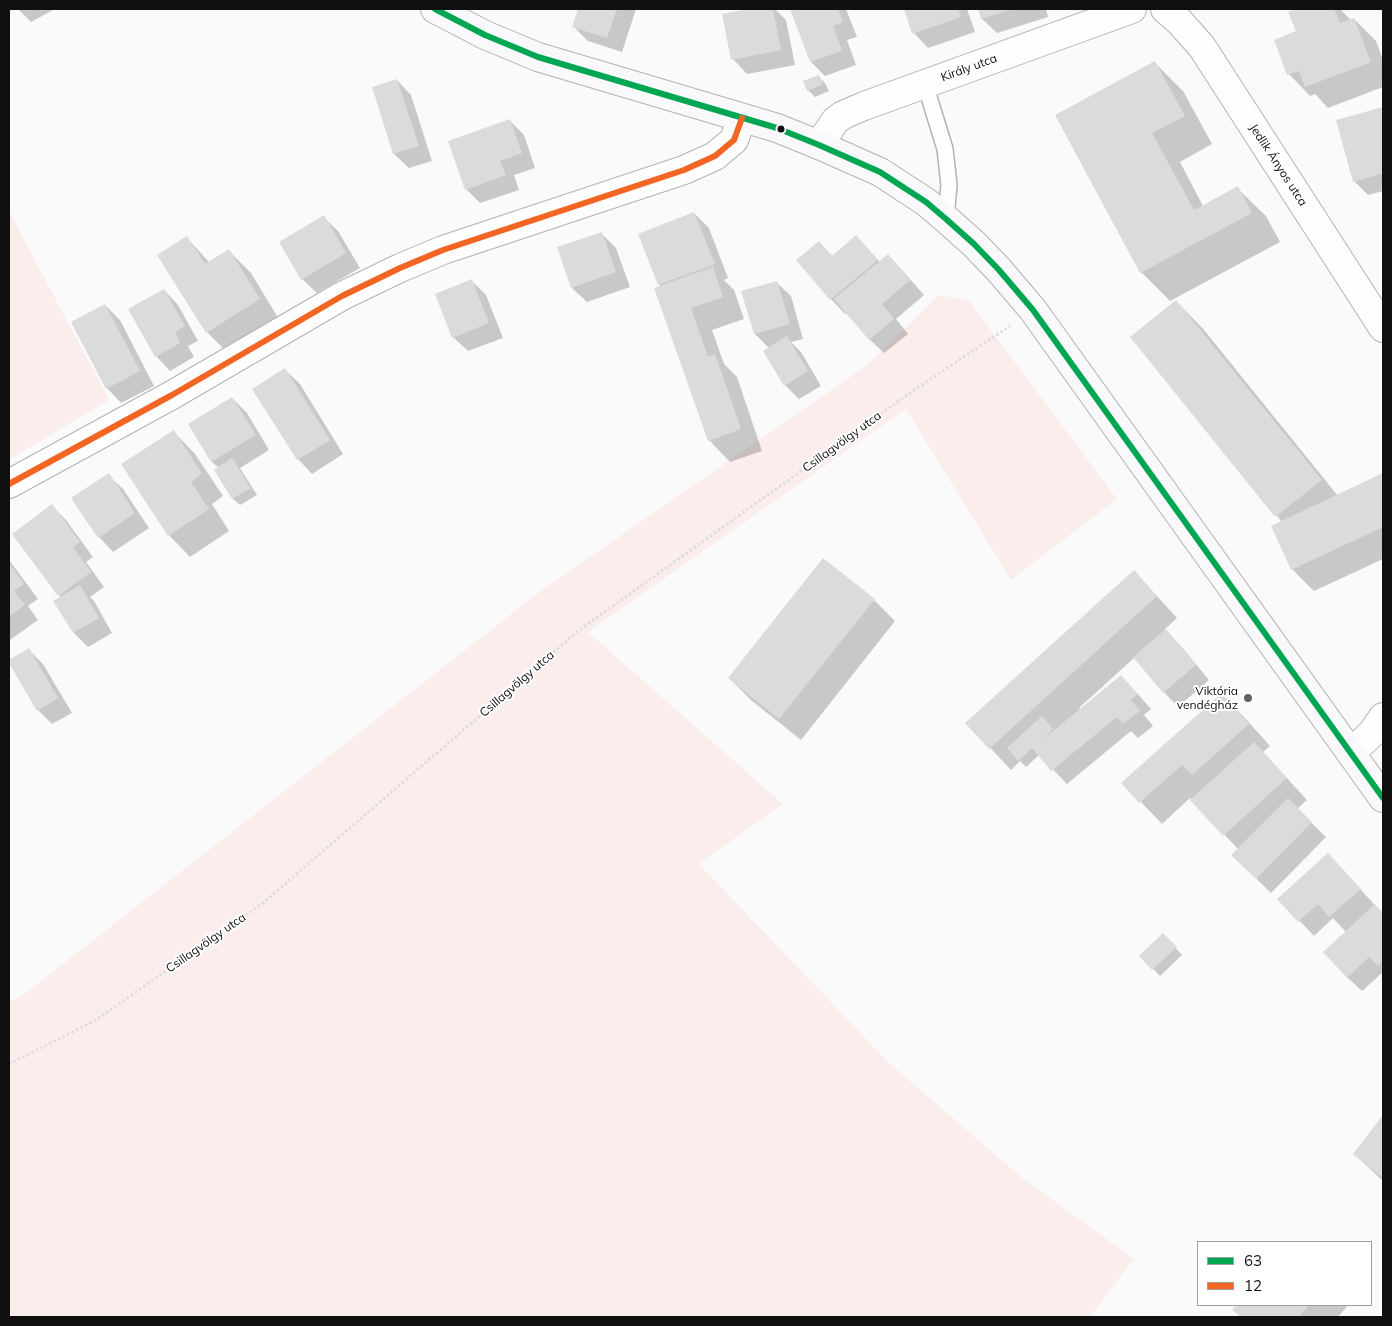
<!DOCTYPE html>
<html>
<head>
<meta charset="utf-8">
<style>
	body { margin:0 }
	#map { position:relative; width:1392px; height:1326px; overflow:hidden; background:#fafafa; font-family:Mulish,sans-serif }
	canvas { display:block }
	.frame { position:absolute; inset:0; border:10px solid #100f10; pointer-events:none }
	.legend { position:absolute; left:1197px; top:1241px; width:175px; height:65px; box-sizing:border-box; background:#fff; border:1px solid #9f9f9f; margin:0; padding:6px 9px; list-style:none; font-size:15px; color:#100f10 }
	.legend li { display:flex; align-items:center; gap:10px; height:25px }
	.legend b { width:25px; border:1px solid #9f9f9f }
</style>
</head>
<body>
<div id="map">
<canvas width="1392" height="1326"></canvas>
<div class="frame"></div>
<ul class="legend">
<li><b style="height:6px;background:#00a651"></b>63</li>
<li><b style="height:6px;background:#f26522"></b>12</li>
</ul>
</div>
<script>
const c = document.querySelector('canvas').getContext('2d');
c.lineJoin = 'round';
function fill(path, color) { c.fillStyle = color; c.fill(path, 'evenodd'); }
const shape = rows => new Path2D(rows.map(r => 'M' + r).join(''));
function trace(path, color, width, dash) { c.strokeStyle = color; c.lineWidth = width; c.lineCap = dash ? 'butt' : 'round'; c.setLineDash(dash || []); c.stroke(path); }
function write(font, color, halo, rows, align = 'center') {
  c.font = font + ' Mulish,sans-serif'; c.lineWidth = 4; c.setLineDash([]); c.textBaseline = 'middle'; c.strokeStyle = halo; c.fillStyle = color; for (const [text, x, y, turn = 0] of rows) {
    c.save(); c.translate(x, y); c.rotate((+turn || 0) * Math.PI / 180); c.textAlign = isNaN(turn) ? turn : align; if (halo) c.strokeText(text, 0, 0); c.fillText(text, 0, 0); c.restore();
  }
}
fill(shape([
	[9,211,109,400,9,460],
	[939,295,969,301,1117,499,1011,580,906,409,588,632,783,804,699,864,888,1062,1020,1176,1134,1259,1090,1317,9,1317,9,1001,23,995,542,590,866,366]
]), '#fceded');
fill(shape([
	[18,9,55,9,31,22],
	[580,9,636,9,622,52,588,41,574,27],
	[755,9,775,9,786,20,795,65,747,74,733,59,724,15],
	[791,9,846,9,857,37,847,40,856,65,825,76,811,62],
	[905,9,967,9,975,32,928,48,914,33],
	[979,9,1046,9,1048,17,997,33,982,19],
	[1300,9,1340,9,1351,20,1354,19,1376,41,1383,60,1383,87,1328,108,1315,94,1310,96,1289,74,1298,32,1290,12],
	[1155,63,1183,91,1212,144,1180,162,1203,206,1237,188,1266,216,1280,242,1170,301,1141,272,1057,116],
	[818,76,825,83,829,91,815,97,808,90],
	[397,80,411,95,432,161,409,168,394,154,373,88],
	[1383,108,1383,191,1368,195,1354,181,1337,121],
	[510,121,524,135,535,168,514,175,519,190,480,203,466,189],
	[694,213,709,228,728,278,724,280,734,290,744,319,712,330,724,364,737,377,762,451,730,462,709,440,661,287,659,284],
	[323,217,338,231,360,268,317,293,302,279],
	[601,233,616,248,630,287,587,302,572,288],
	[856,237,880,262,888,255,902,270,924,295,896,319,908,334,884,353,869,339,847,312,845,314,831,299,819,243,833,257],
	[187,238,210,263,229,251,251,273,280,321,228,353,207,332],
	[472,281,486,295,503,338,468,351,453,337],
	[776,282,791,296,803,339,791,342,801,352,821,386,799,399,785,385,769,348,755,334,743,292],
	[164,290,178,305,198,341,188,346,194,357,170,371,156,356],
	[1176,301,1204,330,1338,496,1383,474,1383,559,1314,591,1292,569,1273,527,1282,522,1132,337],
	[105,305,120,320,154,386,121,403,107,388],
	[285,370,300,384,343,454,312,474,298,459],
	[232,398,247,413,269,450,240,468,257,495,240,505,233,499,215,470,219,468,212,462,190,424],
	[174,432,195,454,223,496,212,504,229,531,190,557,169,535],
	[108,475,123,489,149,528,113,552,99,537],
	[52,506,66,520,93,557,86,562,104,587,90,597,94,601,112,633,88,647,74,633,55,601,61,598,59,595],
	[9,560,38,599,28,606,38,620,10,640,9,638],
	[1134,571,1177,618,1164,630,1180,645,1209,680,1178,707,1164,692,1134,658,1079,708,1081,709,1135,691,1151,709,1144,715,1153,726,1138,738,1131,731,1067,784,1039,755,1026,767,1020,761,1011,770,967,723],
	[874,600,895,621,801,740,751,700,729,678],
	[29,650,43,664,72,713,52,724,38,710],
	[1222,695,1244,717,1270,746,1263,752,1307,800,1297,809,1326,837,1271,893,1232,855,1238,849,1190,798,1162,824,1123,783],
	[1328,854,1383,914,1383,972,1362,991,1347,977,1346,932,1333,918,1314,936,1279,899],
	[1163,934,1182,955,1160,976,1141,956],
	[1383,1117,1383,1181,1354,1154],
	[1237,1305,1348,1305,1338,1317,1241,1317,1234,1310]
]), '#0003');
fill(shape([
	[578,9,617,9,607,38,572,27],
	[749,9,773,9,781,50,731,60,722,14],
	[790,9,838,9,843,22,833,26,842,51,810,62],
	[904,9,958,9,961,17,912,34],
	[978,9,1013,9,981,19],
	[1296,9,1334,9,1340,23,1354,18,1371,62,1305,87,1299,71,1287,75,1274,40,1296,31,1288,12],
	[1155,61,1185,116,1152,133,1194,210,1238,186,1252,213,1140,273,1055,115],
	[819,75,823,84,807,91,803,81],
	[397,79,419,146,393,154,372,87],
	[1383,107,1383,173,1353,182,1336,120],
	[510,119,522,153,500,161,506,175,465,190,448,141],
	[694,212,715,264,658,285,638,234],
	[324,215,346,253,301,280,279,242],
	[602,232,616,272,571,288,557,247],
	[856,235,878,260,830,300,796,260,819,241,832,256],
	[187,236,205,264,229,249,260,299,206,333,157,255],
	[888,254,910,280,882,304,894,319,869,340,834,299],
	[713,267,723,297,691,308,708,357,715,354,741,429,708,441,654,288],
	[472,279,489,323,452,338,435,294],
	[777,281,790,324,754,334,741,291],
	[164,289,185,326,175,332,180,343,155,357,128,309],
	[1176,300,1322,480,1275,517,1130,337],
	[105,304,140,371,106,389,71,322],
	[787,336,808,371,784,386,763,351],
	[285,368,330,440,297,460,252,389],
	[232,397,256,435,211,462,188,424],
	[174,430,202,474,191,482,209,509,168,536,121,464],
	[232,458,251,488,232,499,214,470],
	[109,473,135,513,98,538,71,498],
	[1383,473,1383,527,1291,570,1271,526],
	[52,504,80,542,73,547,91,572,58,596,12,534],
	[823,558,875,599,779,719,728,678],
	[9,563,24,584,14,591,25,605,9,616],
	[1134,570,1157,596,989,749,965,723],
	[80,585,99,618,73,633,53,601],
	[1166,629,1196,665,1163,693,1133,657],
	[29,648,58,698,37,711,9,663,9,660],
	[1121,675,1138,694,1131,700,1140,711,1123,724,1117,717,1051,771,1032,748,1018,761,1007,748,1042,716,1053,729,1041,741],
	[1222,693,1249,724,1192,775,1182,765,1139,803,1121,783],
	[1254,742,1287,778,1223,836,1190,800],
	[1288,798,1312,822,1256,879,1231,855],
	[1328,853,1361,889,1329,917,1318,904,1298,922,1277,899],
	[1375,904,1383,913,1383,961,1378,966,1369,957,1347,978,1323,952],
	[1163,933,1177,947,1152,970,1139,956],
	[1383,1115,1383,1178,1353,1154],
	[1236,1305,1309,1305,1299,1317,1241,1317,1232,1310]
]), '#dcdbdb');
const lane = shape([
	[925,84,945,149,949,185,946,219]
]);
const street = shape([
	[1165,9,1179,21,1202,47,1383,328],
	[819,145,835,121,843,115,864,106,1132,9],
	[9,484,172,395,342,296,400,268,443,250,684,170,715,156,734,140,742,118],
	[1351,753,1372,733,1383,717]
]);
const secondary = shape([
	[435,9,485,35,538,57,777,128,819,145,880,172,926,202,946,219,974,244,999,270,1033,310,1383,798]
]);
trace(lane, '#b2b2b2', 18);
trace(street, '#b2b2b2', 30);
trace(secondary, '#b2b2b2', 30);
trace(shape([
	[9,1064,96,1020,263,903,578,631,907,395,1010,326]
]), '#deddde', 3, [2.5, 2.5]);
trace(lane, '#fefefe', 15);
trace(street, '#fefefe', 28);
trace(secondary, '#f9f8fb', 28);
trace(shape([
	[435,9,485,35,538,57,777,128,819,145,880,172,926,202,946,219,974,244,999,270,1033,310,1383,798]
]), '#00a651', 6);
trace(shape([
	[9,484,172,395,342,296,400,268,443,250,684,170,715,156,734,140,742,118]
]), '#f26522', 6);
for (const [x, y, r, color] of [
	[781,129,4.5,"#100f10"],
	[1248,698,5,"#626162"]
]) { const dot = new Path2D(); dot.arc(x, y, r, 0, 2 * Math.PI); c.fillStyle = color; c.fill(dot); trace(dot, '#fff', 2); }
write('12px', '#100f10', '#fff', [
	["Király utca",969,68,-20],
	["Jedlik Ányos utca",1278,165,57],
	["Csillagvölgy utca",842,442,-36],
	["Csillagvölgy utca",517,684,-41],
	["Csillagvölgy utca",206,943,-35]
]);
write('12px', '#100f10', '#fff', [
	["Viktória",1238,691],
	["vendégház",1238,705]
], 'right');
</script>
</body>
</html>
